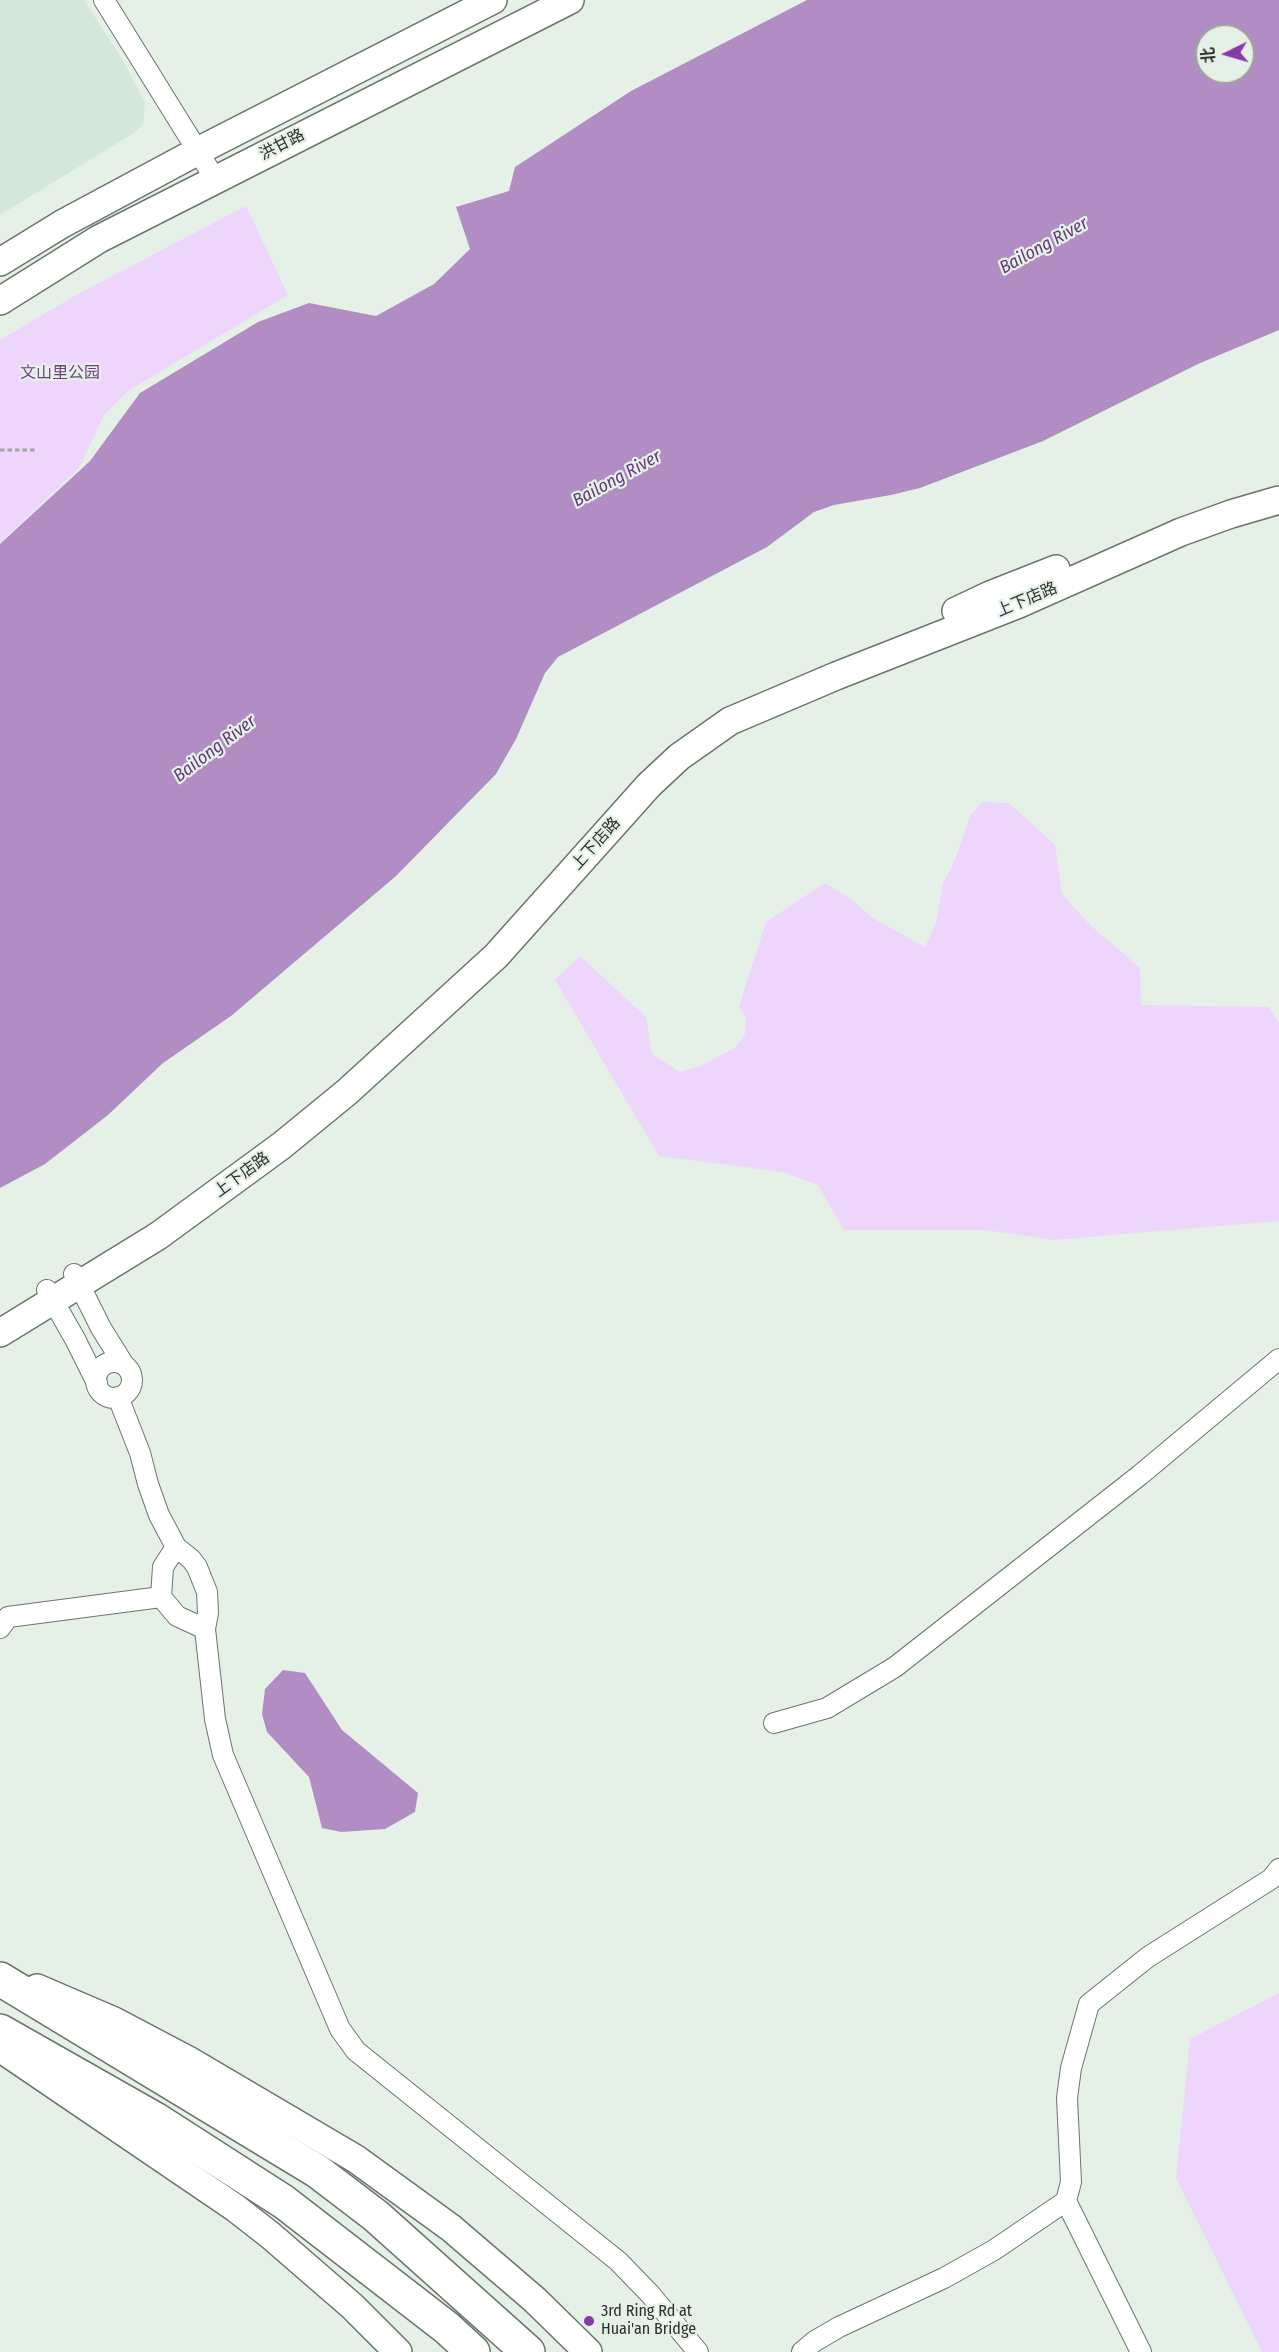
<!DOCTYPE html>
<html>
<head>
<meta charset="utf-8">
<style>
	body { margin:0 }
	#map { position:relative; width:1279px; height:2352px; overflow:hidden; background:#e5f1e7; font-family:"Fira Sans Condensed","Noto Sans SC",sans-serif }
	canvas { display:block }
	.north { position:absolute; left:1195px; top:24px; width:60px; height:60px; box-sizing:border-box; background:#e5f1e7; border:2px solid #9ba49d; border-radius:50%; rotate:265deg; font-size:16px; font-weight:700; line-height:24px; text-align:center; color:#2d312d }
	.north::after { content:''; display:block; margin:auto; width:21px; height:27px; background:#8739aa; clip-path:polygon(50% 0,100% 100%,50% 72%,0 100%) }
</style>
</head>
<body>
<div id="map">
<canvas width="1279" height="2352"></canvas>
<div class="north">北</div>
</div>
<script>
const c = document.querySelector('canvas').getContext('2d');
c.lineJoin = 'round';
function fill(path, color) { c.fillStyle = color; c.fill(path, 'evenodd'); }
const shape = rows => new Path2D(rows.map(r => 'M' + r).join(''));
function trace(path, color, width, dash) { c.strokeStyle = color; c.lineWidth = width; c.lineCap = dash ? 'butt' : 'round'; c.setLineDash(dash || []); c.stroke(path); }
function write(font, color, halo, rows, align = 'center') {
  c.font = font + ' "Fira Sans Condensed","Noto Sans SC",sans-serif'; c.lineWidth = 4.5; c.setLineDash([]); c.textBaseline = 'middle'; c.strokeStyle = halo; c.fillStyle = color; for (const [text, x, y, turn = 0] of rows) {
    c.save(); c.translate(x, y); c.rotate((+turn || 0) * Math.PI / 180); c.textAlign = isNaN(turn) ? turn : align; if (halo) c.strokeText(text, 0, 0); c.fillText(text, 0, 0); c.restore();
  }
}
fill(shape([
	[0,0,84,0,122,59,145,103,143,124,137,131,0,215]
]), '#d5e7d8');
fill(shape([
	[246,206,288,295,128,391,104,415,79,468,0,543,0,340,78,294],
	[982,802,1009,803,1055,845,1062,894,1090,925,1140,968,1141,1005,1269,1007,1279,1023,1279,1221,1054,1240,985,1230,844,1230,818,1185,783,1172,659,1156,555,980,580,956,646,1017,652,1054,680,1072,701,1066,736,1047,745,1034,746,1017,739,1007,766,922,825,883,854,901,871,917,925,947,936,922,943,883,953,865,970,816],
	[1279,1993,1279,2352,1262,2352,1176,2178,1190,2039]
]), '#edd5fb');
fill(shape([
	[807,0,1279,0,1279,330,1198,364,1043,441,920,488,891,495,834,505,814,512,767,547,558,657,545,673,516,739,496,774,396,876,231,1016,163,1063,108,1115,45,1164,0,1188,0,544,90,461,140,393,258,322,309,303,376,316,434,284,470,249,456,207,509,191,515,167,631,91],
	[1207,36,1243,36,1243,72,1207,72],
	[283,1670,305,1673,342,1730,418,1793,415,1812,385,1829,341,1832,322,1828,309,1777,267,1732,262,1714,265,1689]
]), '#b18dc4');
const street = shape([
	[104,0,215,179],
	[74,1274,101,1328,124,1365],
	[47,1290,75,1339,97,1383],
	'96 1380a18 18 0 1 1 36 0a18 18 0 1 1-36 0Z',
	[118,1397,140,1453,148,1484,159,1515,176,1547,191,1559,197,1567,207,1592,208,1613,205,1629,215,1719,223,1755,340,2029,356,2051,618,2261,650,2294,698,2352],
	[161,1597,177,1616,205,1629],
	[0,1628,8,1617,161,1597,163,1567,176,1547],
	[774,1723,827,1708,895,1667,1140,1475,1279,1359],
	[802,2352,815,2341,839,2327,944,2278,994,2250,1066,2201],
	[1141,2352,1066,2201,1071,2182,1067,2098,1071,2068,1089,2004,1148,1957,1271,1879,1279,1869]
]);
const secondary = shape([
	[0,262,62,224,198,151,493,0],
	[0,301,99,239,570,0],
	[956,611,990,595,1056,569],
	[0,1333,158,1236,281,1146,347,1092,496,956,649,785,679,757,730,721,836,676,1019,604,1181,532,1231,514,1279,500],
	[37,1988,114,2021,188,2060,356,2159,451,2228,535,2300,588,2352],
	[0,2048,234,2207,270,2235,352,2306,398,2352]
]);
const highway = shape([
	[0,1979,317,2171,376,2216,528,2352],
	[0,2031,155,2119,284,2202,447,2328,473,2352]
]);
trace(street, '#6b756c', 22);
trace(secondary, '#6b756c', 30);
trace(highway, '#6b756c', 36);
trace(shape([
	[0,450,37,450]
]), '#9fa8a0', 3, [4.5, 3]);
trace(street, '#fff', 20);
trace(secondary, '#fff', 27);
trace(highway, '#fff', 33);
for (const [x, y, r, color] of [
	[589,2321,6,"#8739aa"]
]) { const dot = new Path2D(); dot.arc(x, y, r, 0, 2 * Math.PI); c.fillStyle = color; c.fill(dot); trace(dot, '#e5f1e7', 2); }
write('16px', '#2d312d', '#e5f1e7', [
	["洪甘路",282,145,-27],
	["上下店路",1027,600,-23],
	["上下店路",596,844,-48],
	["上下店路",242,1175,-36]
]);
write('16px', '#6f4086', '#e5f1e7', [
	["文山里公园",60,374]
]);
write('16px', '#2d312d', '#e5f1e7', [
	["3rd Ring Rd at",601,2312],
	["Huai'an Bridge",601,2330]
], 'left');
write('italic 18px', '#66387d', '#e5f1e7', [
	["Bailong River",1044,246,-29],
	["Bailong River",617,479,-29],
	["Bailong River",215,749,-37]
]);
</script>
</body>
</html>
